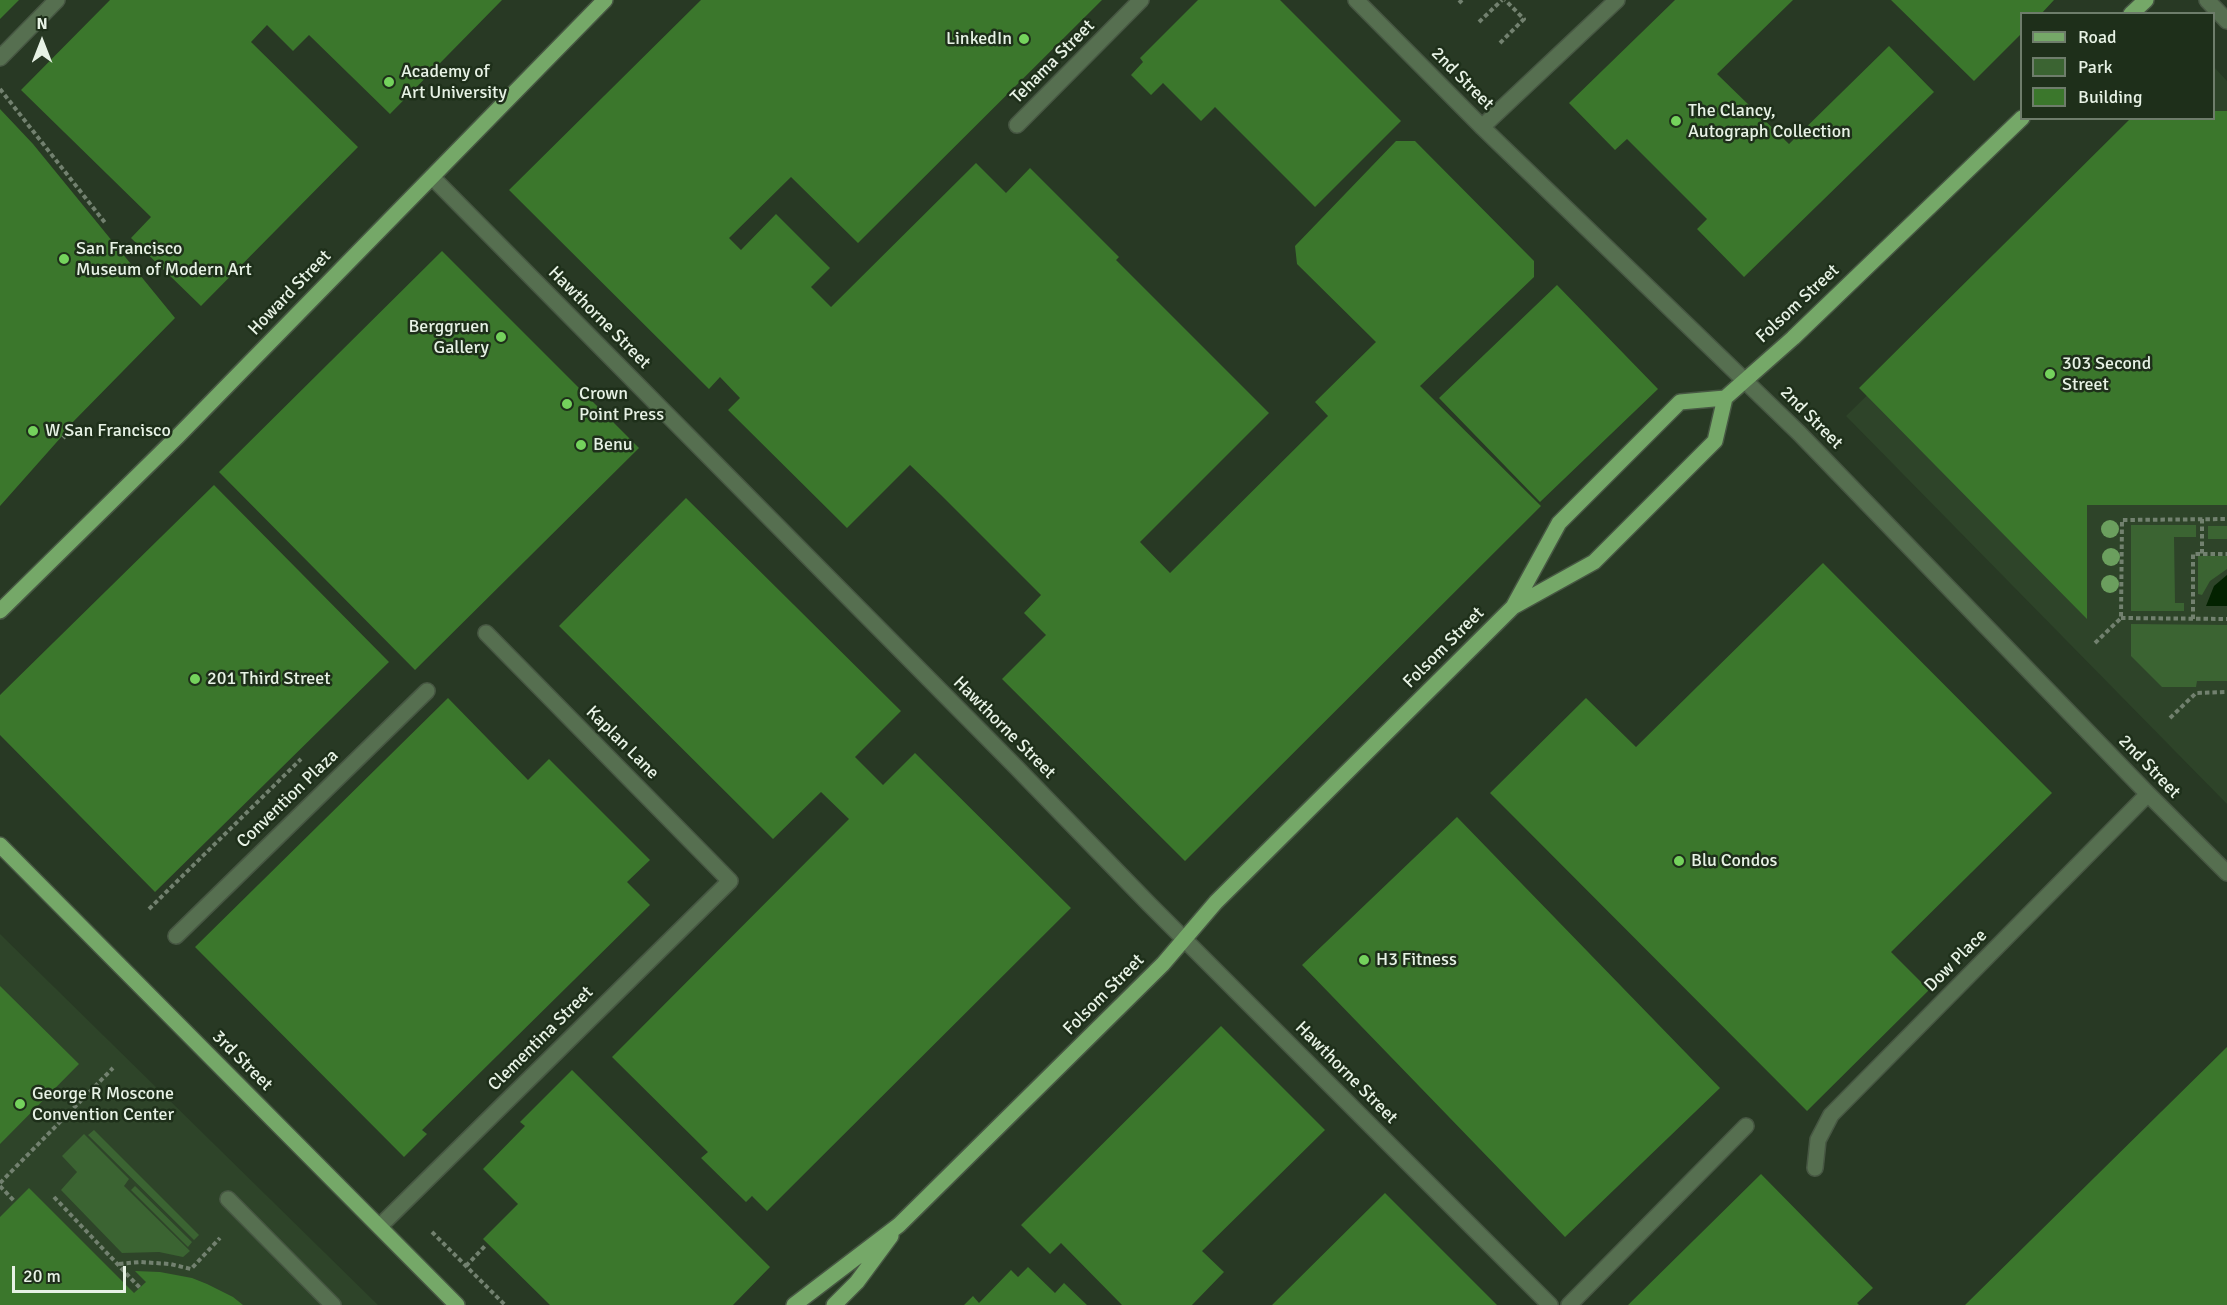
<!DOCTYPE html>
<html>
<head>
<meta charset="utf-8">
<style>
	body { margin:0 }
	#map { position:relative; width:2227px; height:1305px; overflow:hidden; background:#283924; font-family:Signika,sans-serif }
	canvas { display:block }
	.legend { position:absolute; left:2020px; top:12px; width:195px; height:108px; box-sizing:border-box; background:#1e2f1a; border:2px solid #6e7d6b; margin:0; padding:8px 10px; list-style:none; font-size:18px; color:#e7f2e5 }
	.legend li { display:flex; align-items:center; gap:12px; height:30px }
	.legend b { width:30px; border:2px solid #6e7d6b }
	.north { position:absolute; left:12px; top:12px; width:60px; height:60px; -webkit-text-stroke:4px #1e2f1a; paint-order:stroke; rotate:0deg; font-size:16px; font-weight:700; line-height:24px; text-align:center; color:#e7f2e5 }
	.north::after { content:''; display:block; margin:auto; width:21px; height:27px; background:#e7f2e5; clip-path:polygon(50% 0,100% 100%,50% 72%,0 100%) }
	.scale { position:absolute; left:12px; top:1266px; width:114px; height:27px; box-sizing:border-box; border:3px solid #e7f2e5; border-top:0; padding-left:8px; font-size:18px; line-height:21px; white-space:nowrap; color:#e7f2e5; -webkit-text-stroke:4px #1e2f1a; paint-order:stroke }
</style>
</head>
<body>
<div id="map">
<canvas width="2227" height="1305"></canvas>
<ul class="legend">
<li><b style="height:8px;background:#75a868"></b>Road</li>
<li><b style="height:16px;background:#3b6432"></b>Park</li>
<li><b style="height:16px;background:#3b772c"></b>Building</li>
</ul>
<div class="north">N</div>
<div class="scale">20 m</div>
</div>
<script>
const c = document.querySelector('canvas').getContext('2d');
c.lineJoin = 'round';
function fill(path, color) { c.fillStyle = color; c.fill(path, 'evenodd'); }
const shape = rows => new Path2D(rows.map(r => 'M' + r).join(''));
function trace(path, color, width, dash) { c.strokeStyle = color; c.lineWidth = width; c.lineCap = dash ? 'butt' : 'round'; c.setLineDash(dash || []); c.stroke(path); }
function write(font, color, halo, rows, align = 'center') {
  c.font = font + ' Signika,sans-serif'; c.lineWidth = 5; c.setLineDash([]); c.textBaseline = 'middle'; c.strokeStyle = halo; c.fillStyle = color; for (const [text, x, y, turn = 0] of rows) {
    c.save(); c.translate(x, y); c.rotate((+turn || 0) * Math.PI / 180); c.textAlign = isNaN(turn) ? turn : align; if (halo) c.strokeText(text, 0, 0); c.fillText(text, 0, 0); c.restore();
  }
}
fill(shape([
	[2214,67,2227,81,2227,804,1846,416,2149,119,2214,118],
	[0,934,378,1305,0,1305]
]), '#2e4429');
fill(shape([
	[2131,525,2196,525,2196,537,2174,537,2175,603,2184,603,2184,611,2131,611],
	[2208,526,2227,526,2227,539,2208,539],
	[2198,556,2227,556,2227,569,2210,581,2202,595,2198,594],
	[2131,624,2227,625,2227,681,2197,681,2196,687,2162,687,2131,656],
	[94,1130,199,1235,194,1240,88,1135],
	[84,1134,129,1179,124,1186,190,1251,183,1257,159,1252,122,1253,61,1190,77,1172,62,1156],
	[135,1186,192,1242,188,1247,131,1190]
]), '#3b6432');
fill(shape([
	[2227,575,2227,606,2206,606,2214,586]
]), '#032200');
fill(shape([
	[0,0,19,0,0,19],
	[110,0,502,0,390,114,309,35,293,51,267,25,251,42,358,147,201,306,131,238,151,217,21,90],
	[701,0,1102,0,858,243,791,177,729,238,741,250,776,214,830,268,811,287,831,307,976,163,1006,193,1030,168,1119,257,1116,260,1269,413,1140,542,1170,573,1328,416,1315,402,1376,342,1297,264,1295,246,1396,141,1415,141,1534,261,1534,277,1420,386,1541,506,1185,861,1002,679,1046,635,1024,613,1041,595,941,495,910,465,847,528,728,410,740,398,720,377,709,389,509,190],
	[1198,0,1280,0,1401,121,1315,207,1215,107,1201,121,1163,83,1151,95,1131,75,1143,62,1140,58],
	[1675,0,1793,0,1717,74,1789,144,1889,46,1934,92,1744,277,1697,229,1707,219,1627,139,1615,150,1569,103],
	[1891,0,2054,0,2041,14,2022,14,2022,33,1974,81],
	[0,109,33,144,175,318,69,426,63,435,0,506],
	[2214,111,2227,111,2227,505,2087,505,2087,619,1859,388,2131,118,2214,118],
	[442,251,639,448,415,670,219,472],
	[1557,285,1658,389,1540,502,1439,398],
	[214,485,389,662,155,892,0,735,0,695],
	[686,498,901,711,855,757,883,785,915,753,1071,908,767,1211,752,1196,746,1202,701,1158,708,1152,612,1057,849,819,821,792,773,839,559,626],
	[1823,563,2052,793,1891,952,1929,990,1807,1111,1490,793,1586,698,1636,747],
	[448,698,528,780,549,759,650,860,627,882,650,905,422,1130,427,1134,404,1157,195,947],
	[1457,817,1720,1088,1565,1237,1302,965],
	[0,986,79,1064,0,1144],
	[1221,1026,1325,1130,1202,1251,1224,1272,1192,1305,1122,1305,1061,1243,1050,1254,1021,1225],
	[2227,1047,2227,1305,1965,1305],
	[572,1070,770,1267,733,1305,550,1305,483,1239,518,1204,483,1169,525,1126,520,1122],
	[1761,1174,1873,1288,1857,1303,1859,1305,1628,1305],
	[29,1188,134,1293,146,1282,135,1271,160,1272,192,1278,207,1284,233,1297,243,1305,0,1305,0,1217],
	[1385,1193,1497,1305,1272,1305],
	[1028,1267,1055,1293,1064,1283,1087,1305,964,1305,973,1296,979,1303,1011,1270,1018,1277]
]), '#3b772c');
const minor = shape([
	[1356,0,1482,127,1799,433,2148,794,2227,873],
	[2207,0,2227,21],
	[0,58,57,0],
	[1017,125,1141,0],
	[1482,127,1617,0],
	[432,177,1016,767,1149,904,1550,1305],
	[176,936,427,691],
	[1815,1168,1818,1140,1831,1115,2148,794],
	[228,1199,333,1305],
	[380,1226,730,881,486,633],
	[1569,1305,1746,1126]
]);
const major = shape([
	[2131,14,2146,0],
	[1513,607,1559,523,1680,402,1725,398],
	[0,611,178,436,605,0],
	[0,845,457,1305],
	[794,1305,899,1225,1163,964,1216,902,1513,607,1594,562,1715,441,1725,398,1793,338,2022,118],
	[834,1305,857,1282,891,1236]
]);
trace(minor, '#475743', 18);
trace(major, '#475743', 18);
trace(shape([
	[1459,3,1462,0],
	[1479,22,1502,0],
	[1500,43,1524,19,1505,0],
	[0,89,106,224],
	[63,435,66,438],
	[2202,519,2202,554],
	[2121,618,2227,619],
	[2193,619,2193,554,2227,554],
	[2095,643,2121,618,2122,520,2227,519],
	[2170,718,2196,693,2227,692],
	[149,909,301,759],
	[0,1183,113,1068],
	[0,1186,15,1202],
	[54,1197,140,1288],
	[432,1232,505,1305],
	[119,1264,140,1262,170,1264,191,1269,220,1238],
	[466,1266,486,1245]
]), '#72816f', 4, [4.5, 3]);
trace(minor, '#566f50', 15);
trace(major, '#75a868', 15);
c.fillStyle = '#6b9f5e';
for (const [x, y] of [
	[2110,529],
	[2111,557],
	[2110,584]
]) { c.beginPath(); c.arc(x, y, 9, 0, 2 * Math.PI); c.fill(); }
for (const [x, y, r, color] of [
	[1024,39,6,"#74d25c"],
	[389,82,6,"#74d25c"],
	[1676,121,6,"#74d25c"],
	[64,259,6,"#74d25c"],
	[501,337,6,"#74d25c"],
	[2050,374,6,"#74d25c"],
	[567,404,6,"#74d25c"],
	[33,431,6,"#74d25c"],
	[581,445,6,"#74d25c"],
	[195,679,6,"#74d25c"],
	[1679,861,6,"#74d25c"],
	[1364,960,6,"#74d25c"],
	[20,1104,6,"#74d25c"]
]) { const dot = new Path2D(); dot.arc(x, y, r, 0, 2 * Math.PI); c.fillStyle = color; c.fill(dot); trace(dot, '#1e2f1a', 2); }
write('18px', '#e7f2e5', '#1e2f1a', [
	["LinkedIn",1012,39,"right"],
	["Academy of",401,72],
	["Art University",401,93],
	["The Clancy,",1688,111],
	["Autograph Collection",1688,132],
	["San Francisco",76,249],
	["Museum of Modern Art",76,270],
	["Berggruen",489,327,"right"],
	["Gallery",489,348,"right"],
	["303 Second",2062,364],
	["Street",2062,385],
	["Crown",579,394],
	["Point Press",579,415],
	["W San Francisco",45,431],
	["Benu",593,445],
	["201 Third Street",207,679],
	["Blu Condos",1691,861],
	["H3 Fitness",1376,960],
	["George R Moscone",32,1094],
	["Convention Center",32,1115]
], 'left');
write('18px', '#e7f2e5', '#1e2f1a', [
	["Tehama Street",1053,62,-45],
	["2nd Street",1462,79,45],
	["Howard Street",290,293,-46],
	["Folsom Street",1798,304,-43],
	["Hawthorne Street",599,318,45],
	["2nd Street",1811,418,45],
	["Folsom Street",1444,648,-45],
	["Hawthorne Street",1004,728,45],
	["Kaplan Lane",622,743,45],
	["2nd Street",2149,767,46],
	["Convention Plaza",288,799,-44],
	["Dow Place",1956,961,-45],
	["Folsom Street",1104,995,-45],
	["Clementina Street",541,1039,-45],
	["3rd Street",242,1061,45],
	["Hawthorne Street",1346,1073,45]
]);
</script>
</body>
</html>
